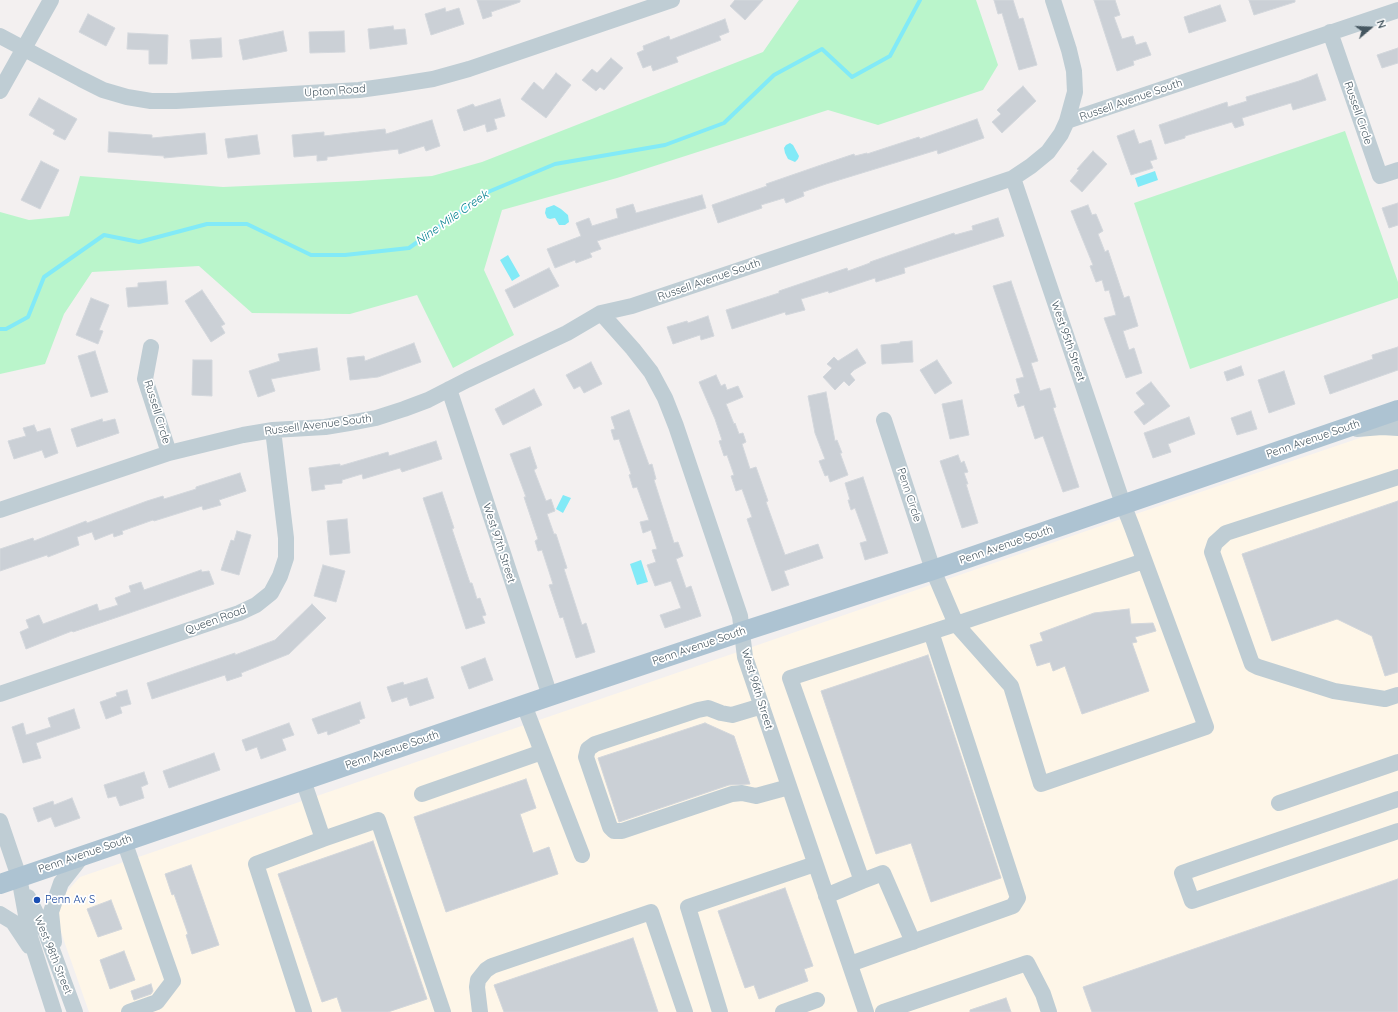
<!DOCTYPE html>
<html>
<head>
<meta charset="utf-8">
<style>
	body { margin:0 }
	#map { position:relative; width:1398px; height:1012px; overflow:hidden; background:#f3f0f0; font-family:Quicksand,sans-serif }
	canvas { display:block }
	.north { position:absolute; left:1350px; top:8px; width:40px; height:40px; -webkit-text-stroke:3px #fff; paint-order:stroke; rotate:71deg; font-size:11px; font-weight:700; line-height:16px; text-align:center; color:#455660 }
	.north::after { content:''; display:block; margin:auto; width:14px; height:18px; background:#455660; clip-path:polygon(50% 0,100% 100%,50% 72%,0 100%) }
</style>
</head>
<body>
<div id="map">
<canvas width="1398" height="1012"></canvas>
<div class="north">N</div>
</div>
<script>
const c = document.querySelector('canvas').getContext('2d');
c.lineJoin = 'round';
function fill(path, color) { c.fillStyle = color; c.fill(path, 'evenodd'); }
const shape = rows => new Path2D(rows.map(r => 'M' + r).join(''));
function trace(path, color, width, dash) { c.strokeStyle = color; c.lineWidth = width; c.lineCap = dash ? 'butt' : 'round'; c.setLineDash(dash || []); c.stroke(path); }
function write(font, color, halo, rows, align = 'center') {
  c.font = font + ' Quicksand,sans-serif'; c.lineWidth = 3.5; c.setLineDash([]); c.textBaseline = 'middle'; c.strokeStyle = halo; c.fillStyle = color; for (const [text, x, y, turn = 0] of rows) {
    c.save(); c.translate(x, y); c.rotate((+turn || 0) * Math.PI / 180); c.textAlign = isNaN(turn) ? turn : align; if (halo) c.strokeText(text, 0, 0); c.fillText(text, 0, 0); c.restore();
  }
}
fill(shape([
	[1398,425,1398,1012,89,1012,56,918,62,897,80,877,729,655,1118,520]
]), '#fef6e8');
fill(shape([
	[799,0,976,0,998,65,983,90,878,125,828,110,617,178,502,210,484,270,514,335,453,368,417,295,350,314,252,313,199,266,92,272,64,314,45,364,0,374,0,212,29,220,69,216,80,176,223,187,358,181,432,176,482,162,763,52],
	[1345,131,1398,282,1398,298,1190,369,1134,203]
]), '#baf5cb');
fill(shape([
	[790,143,793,145,799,156,798,159,795,162,788,159,785,153,784,148,786,145],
	[1155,171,1158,180,1138,187,1135,178],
	[554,205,561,209,568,215,569,222,565,225,559,225,555,218,550,219,547,218,545,213,546,208],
	[508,255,520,276,512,281,500,260],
	[563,495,571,498,563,513,556,509],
	[641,560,648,582,637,585,630,564]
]), '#82eaf7');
trace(shape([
	[0,329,6,329,28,317,44,277,104,235,139,242,207,224,247,224,311,255,345,255,409,248,488,192,555,164,665,145,724,123,774,75,822,49,852,77,890,56,920,0]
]), '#82eaf7', 4);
const building = shape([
	[477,0,520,0,520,2,491,12,492,16,483,19,477,0],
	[735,0,763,0,745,20,730,6,735,0],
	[994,0,1013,0,1019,19,1023,18,1037,65,1019,70,1002,13,998,14,994,0],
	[1094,0,1115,0,1120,15,1114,17,1122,39,1133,36,1136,45,1146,42,1151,55,1133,61,1134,65,1117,71,1094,0],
	[1249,0,1295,0,1295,2,1254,15,1249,0],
	[1220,5,1226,21,1189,33,1184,17,1220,5],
	[445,8,446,12,459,8,464,24,431,35,425,14,445,8],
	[88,14,115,28,106,46,79,32,88,14],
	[725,19,729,32,719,36,721,40,676,57,678,62,653,71,651,65,643,68,637,53,644,50,643,46,669,36,670,40,725,19],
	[393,26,394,30,405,29,407,44,370,49,368,29,393,26],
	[283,31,287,51,243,60,239,40,283,31],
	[344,31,345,52,310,53,309,32,344,31],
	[128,33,168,35,167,64,149,64,149,50,127,49,128,33],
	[221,38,222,57,192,59,190,40,221,38],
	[1398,48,1398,63,1382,68,1377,55,1398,48],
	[611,58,623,68,604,90,600,87,596,91,582,80,592,69,597,73,611,58],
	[556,73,571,85,546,118,521,99,534,82,543,90,556,73],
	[1317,74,1326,100,1293,110,1291,103,1242,118,1244,125,1235,128,1232,122,1185,136,1185,138,1165,144,1159,125,1227,102,1228,107,1247,101,1246,97,1299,81,1317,74],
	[1023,86,1036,101,1002,133,992,122,1001,114,997,110,1023,86],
	[39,98,77,119,65,140,53,134,55,130,29,115,39,98],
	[500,99,505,116,494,119,497,129,487,132,485,124,464,131,457,110,473,104,475,107,500,99],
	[977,119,984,138,938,154,937,150,826,184,803,192,804,196,786,203,784,198,761,205,762,208,718,223,712,205,767,186,766,184,821,165,854,154,855,156,867,153,867,154,919,137,920,139,977,119],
	[432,120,440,146,426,151,424,146,399,154,398,149,327,157,327,160,317,161,317,155,294,157,292,135,324,132,324,136,385,129,386,134,432,120],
	[1134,130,1139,144,1151,140,1157,159,1150,161,1153,168,1131,175,1117,136,1134,130],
	[109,132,152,135,152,138,205,133,207,154,164,158,164,156,108,152,109,132],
	[257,135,260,154,228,158,225,139,257,135],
	[1093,151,1107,164,1082,192,1070,181,1079,170,1077,169,1093,151],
	[41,161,59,170,40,209,21,200,41,161],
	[702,195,706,208,597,241,601,249,590,253,592,257,576,263,575,260,555,268,547,249,581,236,576,223,589,218,592,226,618,218,616,209,633,204,636,213,702,195],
	[1398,203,1398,225,1389,228,1382,208,1398,203],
	[1088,205,1092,215,1096,214,1103,231,1098,234,1105,252,1108,250,1124,298,1129,296,1138,326,1123,331,1129,350,1134,348,1142,373,1126,378,1104,318,1116,315,1109,290,1105,291,1102,280,1096,282,1090,266,1093,265,1071,211,1088,205],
	[998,218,1004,236,904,268,905,273,876,282,875,278,829,293,828,291,801,299,805,310,786,315,785,312,732,329,726,310,779,293,779,291,847,268,848,271,870,263,870,262,954,233,955,235,973,230,972,226,998,218],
	[549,268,559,286,514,308,505,290,549,268],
	[166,281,168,304,128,307,126,288,138,287,138,283,166,281],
	[1011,281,1038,361,1031,363,1040,391,1050,388,1056,407,1053,408,1079,487,1063,492,1043,436,1035,439,1024,405,1018,407,1014,395,1020,393,1016,379,1024,377,993,286,1011,281],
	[202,290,225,324,221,326,225,333,211,342,185,301,202,290],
	[91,298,109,305,99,330,103,331,98,344,76,335,91,298],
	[708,316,714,336,701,340,700,335,673,344,667,327,687,321,688,323,708,316],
	[912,341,913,362,882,364,881,345,900,343,900,342,912,341],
	[414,343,421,362,378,377,350,380,347,358,364,356,365,361,414,343],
	[1398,347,1398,370,1330,394,1324,376,1373,359,1372,355,1398,347],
	[317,348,320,370,271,379,275,391,258,397,249,371,280,361,278,354,317,348],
	[857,349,866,363,854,370,850,374,855,380,849,386,844,381,835,390,823,377,832,368,827,364,834,357,838,361,857,349],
	[95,351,108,392,91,397,78,356,95,351],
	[193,360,212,360,212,396,192,395,193,360],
	[937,360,952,383,935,394,920,370,937,360],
	[591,362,602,384,584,393,580,386,574,389,566,375,591,362],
	[1241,366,1244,375,1227,381,1224,372,1241,366],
	[1284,371,1295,404,1269,413,1258,380,1284,371],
	[716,375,721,386,725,384,727,390,738,386,743,397,726,404,734,424,735,423,739,434,743,433,746,442,742,444,750,469,756,467,768,501,766,502,785,555,818,544,823,558,784,571,789,585,772,591,747,519,752,517,742,489,736,491,731,476,734,475,727,455,724,456,719,441,722,440,715,419,699,382,716,375],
	[1151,382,1170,406,1144,425,1134,412,1145,404,1136,393,1151,382],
	[534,389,542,405,503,425,495,409,534,389],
	[826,392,835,441,837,440,842,453,840,453,848,475,830,482,828,475,825,476,819,461,825,459,815,433,808,396,826,392],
	[962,400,969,435,950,439,942,404,962,400],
	[629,410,649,465,652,464,656,479,654,480,674,543,678,542,683,556,676,559,686,588,691,586,701,616,665,628,660,615,681,608,671,581,655,586,647,565,656,562,652,550,657,549,651,530,643,533,640,522,649,520,637,487,633,488,629,475,631,474,619,439,614,440,611,430,615,429,611,417,629,410],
	[1251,411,1257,429,1237,435,1231,418,1251,411],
	[1189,417,1195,434,1168,444,1171,452,1153,458,1144,433,1189,417],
	[102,419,103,422,115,419,119,433,77,447,71,429,102,419],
	[34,425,37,432,50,428,58,453,45,458,42,450,14,459,8,441,26,436,23,428,34,425],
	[436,441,442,459,402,472,400,468,363,479,362,474,342,480,342,483,324,485,325,489,312,491,309,468,340,464,340,466,388,452,389,456,436,441],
	[530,447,537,468,534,470,546,501,551,499,555,511,547,514,554,534,556,534,567,568,564,569,582,625,586,623,595,652,576,658,563,617,560,618,549,585,553,584,542,550,538,551,535,541,538,539,524,497,526,497,510,454,530,447],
	[958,455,961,463,964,461,968,472,964,473,968,484,966,484,978,523,962,528,940,461,958,455],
	[240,473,246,491,219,500,221,505,203,510,202,506,154,521,153,520,122,531,123,534,114,537,113,533,95,540,92,532,77,537,79,545,48,557,47,555,0,571,0,549,33,538,34,541,86,521,87,523,147,501,163,496,164,499,196,489,196,487,240,473],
	[863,477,888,553,865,560,860,543,867,541,855,508,851,510,848,500,850,500,845,483,863,477],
	[442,492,454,528,452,529,470,583,472,583,477,599,480,598,486,615,482,616,485,623,466,629,423,498,442,492],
	[1398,501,1398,672,1385,676,1372,636,1337,619,1272,641,1242,554,1398,501],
	[347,519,350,553,330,555,327,521,347,519],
	[237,531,251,535,239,575,221,570,231,540,234,541,237,531],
	[323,565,345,571,336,602,314,596,323,565],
	[201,570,202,572,209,571,214,584,115,618,73,632,72,631,26,649,20,632,29,628,26,620,39,615,43,624,97,604,99,611,118,605,115,598,131,592,129,586,141,582,144,590,201,570],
	[312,604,326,618,289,654,241,673,242,676,227,681,225,675,152,699,147,683,235,653,235,655,275,640,312,604],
	[1129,609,1131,624,1153,623,1156,631,1135,637,1137,642,1132,643,1149,691,1082,714,1065,666,1053,671,1050,662,1037,666,1030,645,1043,641,1040,633,1094,613,1129,609],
	[928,655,1001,878,931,902,911,843,876,854,821,691,928,655],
	[485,658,493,680,469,689,461,667,485,658],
	[427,678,434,698,410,706,407,697,392,702,387,687,403,682,404,685,427,678],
	[127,690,131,704,120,707,122,713,106,719,100,702,117,696,116,693,127,690],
	[360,702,365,718,359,720,360,723,328,735,327,731,318,734,312,719,360,702],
	[74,709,80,728,36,743,41,758,23,763,12,727,23,723,26,735,51,727,48,718,74,709],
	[289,723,294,735,282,739,286,750,261,759,257,747,246,751,242,740,289,723],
	[705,723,734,736,750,784,729,785,619,822,598,758,705,723],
	[214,753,220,770,169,788,163,771,214,753],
	[144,772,148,784,141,787,144,798,120,806,116,796,108,798,104,785,144,772],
	[526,779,536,808,520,814,533,853,549,847,558,874,446,912,414,817,526,779],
	[72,798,80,818,55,827,51,817,38,822,33,808,53,801,54,805,72,798],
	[373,841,427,999,388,1012,342,1012,337,997,322,1002,278,874,373,841],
	[191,865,219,945,192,954,186,935,188,934,174,894,172,895,165,874,191,865],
	[1398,879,1398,1012,1092,1012,1083,987,1398,879],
	[785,888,813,966,804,969,808,981,759,999,754,985,745,988,718,911,785,888],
	[111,900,122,929,98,937,87,909,111,900],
	[633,938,658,1012,504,1012,494,985,633,938],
	[124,951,135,980,110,989,100,960,124,951],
	[151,984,153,991,151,994,134,1000,131,991,151,984],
	[1006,998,1011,1012,970,1012,970,1010,1006,998]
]);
fill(building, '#cbd0d6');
trace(building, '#d3d7dc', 1);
trace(shape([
	[1053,0,1069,50,1074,71,1075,92,1067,121],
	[1330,32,1380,176,1398,170],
	[0,36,81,79,103,90,127,97,151,101,176,101,359,90,395,85,433,79,469,69,672,0],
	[0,91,51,0],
	[1013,178,1123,504,1132,527,1206,727,1041,784,1011,686,956,624,1144,561],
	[601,313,633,349,651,372,665,398,676,426,740,616,745,657,866,1012],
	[151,347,145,379,169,453],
	[449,389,550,696],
	[1357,429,1382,427,1398,428],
	[1398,477,1226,533,1215,543,1212,552,1252,664,1258,667,1334,691,1385,699,1398,695],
	[0,510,169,453,210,443,243,435,273,430,325,427,349,423,376,418,404,409,428,400,467,380,567,333,601,313,632,306,1013,178,1031,166,1048,152,1061,134,1067,121,1398,10],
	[0,694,239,613,256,605,271,593,280,576,286,558,286,538,273,430],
	[524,705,582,855],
	[762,706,732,715,721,713,708,708,698,710,595,744,588,749,586,757,610,827,614,831,622,831,732,794,742,793,756,796,789,787],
	[303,780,323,839,256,864,304,1012],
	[422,794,542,752],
	[1398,799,1182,873,1192,901,1398,831],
	[1279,803,1398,762],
	[0,821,19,877,30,937,54,1012],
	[323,839,378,820,443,1012],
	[124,841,173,981,157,1002,129,1012],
	[862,881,883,873,913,942],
	[826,896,862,881,790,678,956,624,933,570,884,420],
	[28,897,46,933,75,1012],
	[0,914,13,922,29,946],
	[54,942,51,912,61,883,83,855],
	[850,964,1013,906,1018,898,931,632],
	[480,1012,477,987,478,980,486,970,492,966,651,912,685,1012],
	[720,1012,688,907,815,864],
	[783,1012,817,1000],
	[883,1012,1027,963,1043,994,1049,1012]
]), '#bfcdd4', 16);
trace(shape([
	[0,884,550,696,741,632,933,570,1398,410]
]), '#adc3d2', 20);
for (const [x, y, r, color] of [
	[37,900,4,"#1a4fb4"]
]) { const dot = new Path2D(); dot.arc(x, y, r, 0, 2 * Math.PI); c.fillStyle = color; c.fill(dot); trace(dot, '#fff', 1.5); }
write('11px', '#455660', '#fff', [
	["Upton Road",335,91,-4],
	["Russell Avenue South",1131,100,-19],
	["Russell Circle",1358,113,71],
	["Russell Avenue South",709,280,-19],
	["West 95th Street",1068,341,71],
	["Russell Circle",157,412,73],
	["Russell Avenue South",318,425,-7],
	["Penn Avenue South",1313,439,-19],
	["Penn Circle",909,495,72],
	["West 97th Street",499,543,72],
	["Penn Avenue South",1006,545,-19],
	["Queen Road",216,620,-20],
	["Penn Avenue South",699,646,-19],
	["West 96th Street",757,689,73],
	["Penn Avenue South",392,750,-19],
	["Penn Avenue South",85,854,-19],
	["West 98th Street",53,955,68]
]);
write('11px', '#164399', '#fff', [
	["Penn Av S",45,900]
], 'left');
write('italic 12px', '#04808f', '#fff', [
	["Nine Mile Creek",452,218,-35]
]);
</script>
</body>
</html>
